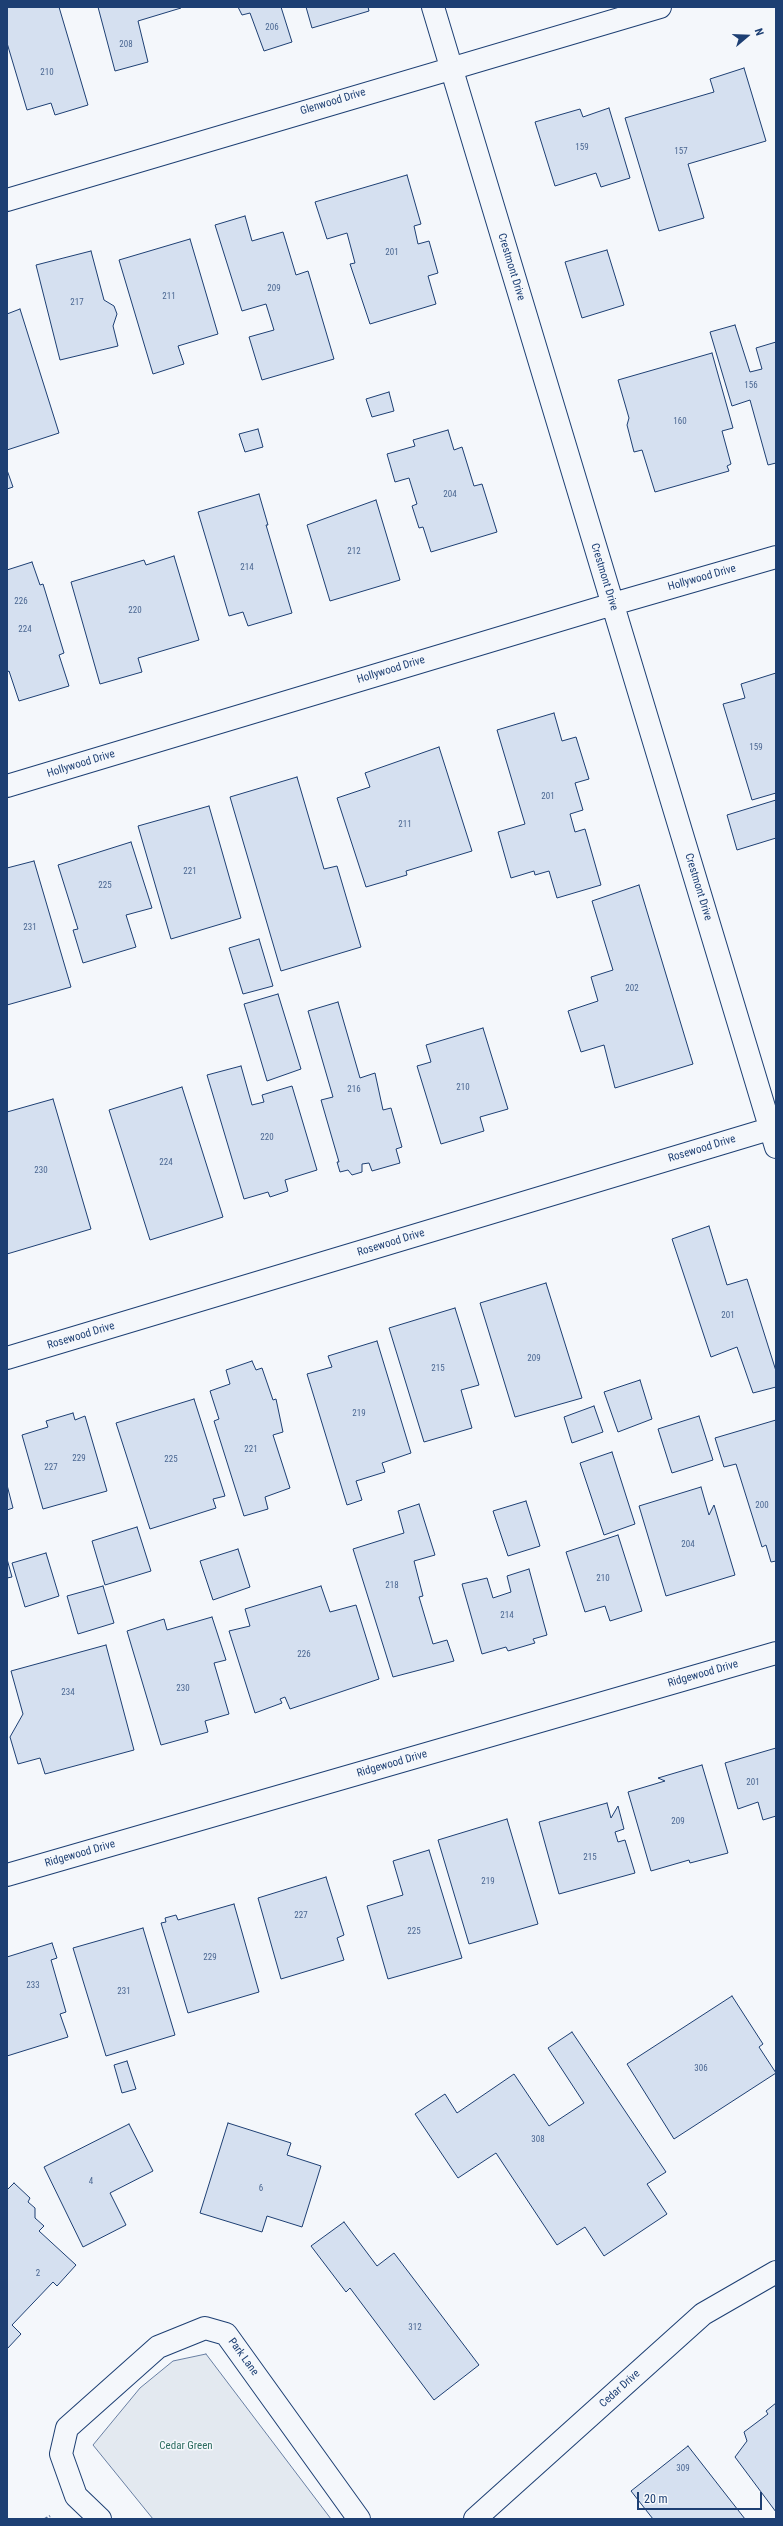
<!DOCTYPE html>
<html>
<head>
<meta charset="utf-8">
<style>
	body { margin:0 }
	#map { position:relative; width:783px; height:2526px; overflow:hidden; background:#f4f7fb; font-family:"Roboto Condensed",sans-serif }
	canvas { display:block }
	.frame { position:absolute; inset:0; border:8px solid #1d3f73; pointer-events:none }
	.north { position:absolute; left:727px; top:16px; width:40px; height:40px; -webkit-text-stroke:3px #f4f7fb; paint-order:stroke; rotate:71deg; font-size:11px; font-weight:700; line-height:16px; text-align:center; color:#1d3f73 }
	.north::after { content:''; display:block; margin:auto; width:14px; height:18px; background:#1d3f73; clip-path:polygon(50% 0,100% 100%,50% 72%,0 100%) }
	.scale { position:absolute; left:637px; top:2492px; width:125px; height:18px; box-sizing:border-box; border:2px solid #1d3f73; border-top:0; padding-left:5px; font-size:12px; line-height:14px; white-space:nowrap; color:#1d3f73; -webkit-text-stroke:3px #f4f7fb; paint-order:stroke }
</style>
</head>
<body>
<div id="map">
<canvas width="783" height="2526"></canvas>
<div class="frame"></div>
<div class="north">N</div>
<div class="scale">20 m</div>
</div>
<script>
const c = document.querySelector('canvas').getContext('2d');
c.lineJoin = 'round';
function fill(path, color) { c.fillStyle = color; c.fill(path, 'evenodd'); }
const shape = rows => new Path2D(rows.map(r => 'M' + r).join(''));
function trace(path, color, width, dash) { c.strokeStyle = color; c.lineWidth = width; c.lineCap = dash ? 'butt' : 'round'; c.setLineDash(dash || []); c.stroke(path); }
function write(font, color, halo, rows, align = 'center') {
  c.font = font + ' "Roboto Condensed",sans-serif'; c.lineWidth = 3; c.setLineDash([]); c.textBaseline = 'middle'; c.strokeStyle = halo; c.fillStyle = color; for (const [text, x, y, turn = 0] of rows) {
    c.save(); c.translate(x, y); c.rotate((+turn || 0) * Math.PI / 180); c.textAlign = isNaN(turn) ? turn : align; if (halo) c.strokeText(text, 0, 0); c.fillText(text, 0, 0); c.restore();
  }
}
const green = shape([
	[206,2354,331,2519,153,2519,93,2445,140,2388,173,2361,206,2354]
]);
fill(green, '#e3e9f0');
trace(green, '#687fa3', 1);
const building = shape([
	[7,7,59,7,88,105,55,115,51,103,27,110,7,43,7,7],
	[98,7,180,7,181,8,138,21,148,62,115,71,98,7],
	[238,7,281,7,292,42,264,51,250,13,242,15,238,7],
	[306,7,368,7,369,11,312,28,306,7],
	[744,68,766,141,688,164,704,218,659,231,625,118,714,92,710,79,744,68],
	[609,108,630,178,601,187,596,173,555,186,535,122,580,109,583,117,609,108],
	[407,175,421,224,414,226,418,244,429,241,438,273,428,276,436,304,370,324,350,264,355,263,347,233,327,239,315,202,407,175],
	[245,216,252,241,283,232,296,275,308,271,334,359,262,380,249,337,274,330,266,304,242,311,215,225,245,216],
	[190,239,218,334,178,346,184,364,153,374,119,260,190,239],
	[607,250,624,305,582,318,565,262,607,250],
	[91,251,104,300,114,306,117,314,113,326,118,346,60,360,36,265,91,251],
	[20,309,59,433,7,450,7,314,20,309],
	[735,325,750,372,762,369,756,348,776,342,776,463,768,465,750,400,732,406,710,332,735,325],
	[712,353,733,428,722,431,731,464,727,466,729,471,655,492,642,450,634,452,627,425,629,418,618,380,712,353],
	[389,392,394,411,372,417,366,399,389,392],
	[258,429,263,447,245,452,239,434,258,429],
	[448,430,454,450,462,447,474,486,482,484,497,532,431,552,423,527,419,528,412,506,417,504,409,478,395,482,387,454,415,446,413,440,448,430],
	[7,470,13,487,7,489,7,470],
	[259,494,268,525,266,525,292,613,248,626,243,612,229,616,198,512,259,494],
	[376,500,400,580,330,601,307,525,376,500],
	[174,556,199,640,138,658,142,672,100,684,71,582,144,560,146,565,174,556],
	[32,562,40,585,43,584,64,653,59,655,69,686,19,701,9,671,7,672,7,570,32,562],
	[776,673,776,793,752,800,723,704,745,698,741,684,776,673],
	[554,713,562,741,576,737,589,779,575,783,583,810,570,814,575,832,585,829,601,885,557,898,549,871,535,875,534,871,511,878,498,832,525,824,497,730,554,713],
	[439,747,472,851,406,871,407,875,366,887,337,798,370,787,365,773,439,747],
	[297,777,324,869,337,866,361,947,281,971,230,797,297,777],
	[776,800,776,838,737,850,727,815,776,800],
	[209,806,241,918,171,939,138,826,209,806],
	[131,842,152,908,126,915,136,947,83,963,73,930,78,929,58,865,131,842],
	[34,861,71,987,7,1005,7,868,34,861],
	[639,885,693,1064,615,1088,604,1045,581,1052,568,1011,598,1001,591,977,613,970,592,901,639,885],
	[259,939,273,986,243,994,229,948,259,939],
	[278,994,301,1069,267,1081,244,1004,278,994],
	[338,1002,360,1078,375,1073,383,1110,391,1108,402,1147,396,1149,400,1163,372,1171,369,1163,362,1164,362,1172,352,1175,348,1170,340,1172,337,1162,339,1162,321,1100,333,1097,308,1011,338,1002],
	[483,1028,508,1109,480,1117,484,1131,441,1144,417,1066,431,1062,426,1045,483,1028],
	[241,1066,252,1105,264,1102,262,1095,292,1086,317,1170,285,1180,288,1191,270,1197,268,1192,244,1199,207,1075,241,1066],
	[182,1087,223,1217,150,1240,109,1110,182,1087],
	[53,1099,91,1229,7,1254,7,1112,53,1099],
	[709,1226,727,1285,747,1279,776,1371,776,1387,753,1393,737,1347,711,1357,672,1239,709,1226],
	[546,1283,582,1398,515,1417,480,1303,546,1283],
	[455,1308,479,1385,461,1390,472,1428,424,1442,389,1328,455,1308],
	[377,1341,411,1453,382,1463,385,1472,356,1481,362,1500,347,1505,307,1374,332,1367,328,1356,377,1341],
	[252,1361,256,1370,262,1368,273,1400,276,1399,283,1432,273,1435,290,1488,265,1497,268,1509,244,1516,214,1421,219,1419,210,1391,230,1384,226,1370,252,1361],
	[640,1380,652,1419,618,1432,604,1392,640,1380],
	[194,1399,225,1496,213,1499,216,1508,150,1529,116,1423,194,1399],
	[594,1406,603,1432,572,1443,564,1417,594,1406],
	[73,1413,75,1420,85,1416,107,1491,43,1509,22,1435,48,1427,46,1421,73,1413],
	[699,1416,713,1460,672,1473,658,1429,699,1416],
	[776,1420,776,1561,771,1562,766,1545,762,1547,736,1464,724,1467,715,1438,776,1420],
	[612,1452,635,1524,604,1535,580,1463,612,1452],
	[7,1485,13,1508,7,1510,7,1485],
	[701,1487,709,1515,714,1505,735,1575,666,1596,639,1506,701,1487],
	[526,1501,540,1546,508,1556,493,1511,526,1501],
	[419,1504,435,1555,414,1561,423,1596,419,1597,433,1644,447,1640,454,1661,393,1677,353,1549,404,1533,398,1511,419,1504],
	[137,1527,151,1571,105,1585,92,1541,137,1527],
	[618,1535,642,1611,610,1621,605,1606,585,1612,566,1552,618,1535],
	[238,1549,250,1587,213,1600,200,1561,238,1549],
	[46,1553,59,1596,25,1607,12,1563,46,1553],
	[7,1559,12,1577,7,1578,7,1559],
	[529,1569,547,1635,533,1639,535,1643,508,1651,506,1647,482,1654,462,1584,487,1578,493,1598,511,1592,507,1576,529,1569],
	[103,1586,114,1623,78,1634,67,1596,103,1586],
	[321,1586,330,1612,356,1605,379,1679,290,1709,285,1697,280,1699,282,1703,255,1713,229,1631,250,1626,245,1609,321,1586],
	[212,1617,226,1660,214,1663,229,1714,205,1721,208,1732,161,1745,127,1631,164,1619,167,1630,212,1617],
	[106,1645,134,1750,45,1774,40,1758,18,1764,10,1737,23,1714,11,1671,106,1645],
	[776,1748,776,1816,763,1820,758,1802,738,1809,725,1763,776,1748],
	[702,1765,728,1853,690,1863,689,1860,651,1871,628,1792,665,1781,658,1778,702,1765],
	[607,1803,611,1818,618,1806,624,1829,615,1832,618,1842,625,1840,635,1873,559,1894,539,1822,607,1803],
	[507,1819,538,1924,469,1944,438,1840,507,1819],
	[429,1850,462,1958,388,1979,367,1906,403,1895,393,1861,429,1850],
	[326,1877,344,1935,337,1938,344,1960,281,1979,258,1898,326,1877],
	[234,1904,259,1992,188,2013,161,1923,166,1922,165,1918,176,1915,178,1920,234,1904],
	[143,1928,175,2035,106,2056,73,1948,143,1928],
	[52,1943,57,1958,51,1960,66,2012,60,2014,68,2037,7,2056,7,1957,52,1943],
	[732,1996,763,2044,759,2047,776,2073,674,2139,627,2064,732,1996],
	[572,2032,666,2172,647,2184,667,2214,604,2256,585,2227,557,2245,496,2153,458,2178,415,2114,445,2094,457,2113,514,2074,549,2126,584,2103,548,2048,572,2032],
	[127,2061,136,2089,122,2093,114,2065,127,2061],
	[228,2123,291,2143,287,2155,321,2166,302,2227,267,2216,262,2232,200,2213,228,2123],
	[129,2124,153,2171,110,2193,126,2225,83,2247,44,2167,129,2124],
	[14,2183,30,2198,28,2202,35,2208,35,2218,44,2226,39,2231,76,2265,57,2286,53,2282,12,2325,21,2334,7,2349,7,2190,14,2183],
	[344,2222,377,2266,394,2253,479,2365,434,2400,350,2288,346,2292,311,2246,344,2222],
	[776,2403,776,2512,735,2457,747,2441,744,2432,768,2414,766,2411,776,2403],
	[688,2446,745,2519,653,2519,631,2491,688,2446]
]);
fill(building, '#d5e0f0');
trace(building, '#1d3f73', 1);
const minor = shape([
	[433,7,776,1147],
	[7,200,660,7],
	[7,786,613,604,776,557],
	[7,1358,776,1127],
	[7,1875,776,1653],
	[100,2519,76,2496,61,2454,67,2428,158,2347,205,2328,226,2334,359,2519],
	[475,2519,703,2314,776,2272]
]);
trace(minor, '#1d3f73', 24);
trace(shape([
	[45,2519,50,2516]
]), '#5e769c', 2.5, [3, 2]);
trace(minor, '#f4f7fb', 22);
write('9px', '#4b6792', null, [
	["206",272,28],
	["208",126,45],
	["210",47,73],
	["159",582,148],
	["157",681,152],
	["201",392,253],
	["209",274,289],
	["211",169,297],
	["217",77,303],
	["156",751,386],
	["160",680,422],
	["204",450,495],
	["212",354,552],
	["214",247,568],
	["226",21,602],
	["220",135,611],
	["224",25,630],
	["159",756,748],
	["201",548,797],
	["211",405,825],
	["221",190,872],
	["225",105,886],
	["231",30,928],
	["202",632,989],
	["210",463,1088],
	["216",354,1090],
	["220",267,1138],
	["224",166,1163],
	["230",41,1171],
	["201",728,1316],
	["209",534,1359],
	["215",438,1369],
	["219",359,1414],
	["221",251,1450],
	["229",79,1459],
	["225",171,1460],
	["227",51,1468],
	["200",762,1506],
	["204",688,1545],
	["210",603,1579],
	["218",392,1586],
	["214",507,1616],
	["226",304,1655],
	["230",183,1689],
	["234",68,1693],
	["201",753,1783],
	["209",678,1822],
	["215",590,1858],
	["219",488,1882],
	["227",301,1916],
	["225",414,1932],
	["229",210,1958],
	["233",33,1986],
	["231",124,1992],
	["306",701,2069],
	["308",538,2140],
	["4",91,2182],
	["6",261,2189],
	["2",38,2274],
	["312",415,2328],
	["309",683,2469]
]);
write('11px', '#1d3f73', '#f4f7fb', [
	["Glenwood Drive",333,102,-17],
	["Crestmont Drive",511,267,73],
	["Crestmont Drive",604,577,73],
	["Hollywood Drive",702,578,-16],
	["Hollywood Drive",391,670,-17],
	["Hollywood Drive",81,764,-17],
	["Crestmont Drive",698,887,73],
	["Rosewood Drive",702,1149,-17],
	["Rosewood Drive",391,1243,-17],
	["Rosewood Drive",81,1336,-17],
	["Ridgewood Drive",703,1674,-16],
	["Ridgewood Drive",392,1764,-16],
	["Ridgewood Drive",80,1854,-16],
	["Park Lane",243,2357,54],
	["Cedar Drive",620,2389,-42]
]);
write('11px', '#2c6c60', '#f4f7fb', [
	["Cedar Green",186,2446]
]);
</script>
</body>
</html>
